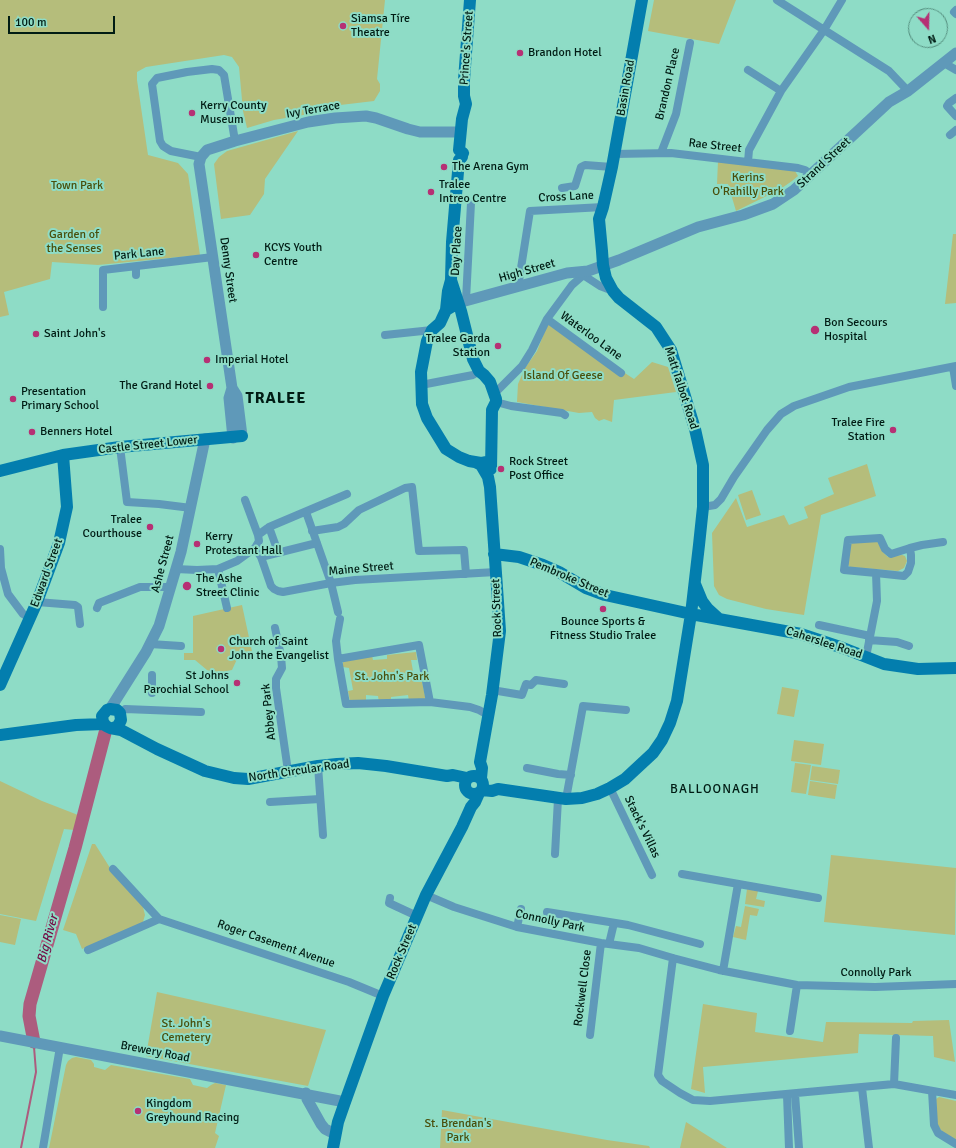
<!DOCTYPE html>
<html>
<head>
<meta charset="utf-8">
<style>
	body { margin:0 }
	#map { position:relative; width:956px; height:1148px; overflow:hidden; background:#8edcc6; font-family:Signika,sans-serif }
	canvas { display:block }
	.north { position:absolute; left:908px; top:8px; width:40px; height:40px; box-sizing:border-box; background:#8edcc6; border:1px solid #558f7f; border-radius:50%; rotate:160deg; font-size:11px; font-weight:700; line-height:16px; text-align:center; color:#001c14 }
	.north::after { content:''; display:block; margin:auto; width:14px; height:18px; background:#b63074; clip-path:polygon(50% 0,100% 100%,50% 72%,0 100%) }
	.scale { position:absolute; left:8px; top:16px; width:107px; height:18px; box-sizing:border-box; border:2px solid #001c14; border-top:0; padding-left:5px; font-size:12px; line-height:14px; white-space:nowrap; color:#001c14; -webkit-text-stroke:3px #8edcc6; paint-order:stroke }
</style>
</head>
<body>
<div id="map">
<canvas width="956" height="1148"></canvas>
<div class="north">N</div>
<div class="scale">100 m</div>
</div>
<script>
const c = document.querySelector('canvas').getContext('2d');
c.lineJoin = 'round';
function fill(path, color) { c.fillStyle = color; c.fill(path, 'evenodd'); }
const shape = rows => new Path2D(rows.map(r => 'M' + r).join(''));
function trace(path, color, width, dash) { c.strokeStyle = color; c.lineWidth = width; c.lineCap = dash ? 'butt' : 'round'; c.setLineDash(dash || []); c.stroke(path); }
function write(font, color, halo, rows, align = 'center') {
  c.font = font + ' Signika,sans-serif'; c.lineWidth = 4; c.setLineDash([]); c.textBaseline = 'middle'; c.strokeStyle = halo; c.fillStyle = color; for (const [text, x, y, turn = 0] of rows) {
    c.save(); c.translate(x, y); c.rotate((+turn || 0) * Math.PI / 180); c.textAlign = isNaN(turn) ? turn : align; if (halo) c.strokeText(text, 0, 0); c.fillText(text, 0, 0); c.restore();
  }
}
fill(shape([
	[0,0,385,0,377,79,380,84,380,91,374,101,315,108,309,114,274,120,247,128,243,111,239,67,232,57,224,55,146,67,137,72,137,80,148,155,178,163,188,174,200,255,98,265,52,262,50,279,4,292,9,315,0,317],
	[654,0,736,0,719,44,648,31],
	[298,131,265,179,264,194,250,215,221,219,214,164,219,157,227,151],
	[718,161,795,171,798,176,792,181,779,190,736,211,728,184,717,184],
	[953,234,956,234,956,303,945,304],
	[548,323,634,379,652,362,668,367,676,392,614,400,612,422,604,419,599,421,595,418,592,412,579,413,517,402,518,384,525,368,537,351],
	[867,464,876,496,821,515,804,615,766,609,727,599,719,595,714,586,712,533,736,498,747,527,784,515,789,525,808,518,804,507,834,494,828,478],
	[752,490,761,515,746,520,738,495],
	[877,541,883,552,888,557,902,555,905,556,907,561,904,568,898,571,850,567,848,565,850,546,852,543],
	[242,605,253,656,238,657,232,670,216,673,207,670,195,660,184,660,184,653,193,653,193,616],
	[416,652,417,660,411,660,415,682,422,682,426,700,409,701,408,695,391,697,391,701,379,702,378,696,366,695,366,702,350,701,348,691,353,690,349,668,343,667,343,661,372,656,373,660,387,659,387,655],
	[782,687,799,690,794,717,777,714],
	[794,740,824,744,821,765,791,761],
	[795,763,811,765,806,794,791,792],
	[812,766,840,770,838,784,810,780],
	[0,781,42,801,78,815,74,830,64,829,36,921,0,914],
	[810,781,837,785,835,799,808,795],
	[92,844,95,844,112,871,142,903,145,915,143,922,136,926,82,949,76,934,63,930],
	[831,855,956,868,955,935,824,922],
	[747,889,758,891,756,899,765,901,764,907,745,904],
	[745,906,759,909,757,916,750,915,746,940,733,937,736,926,741,927],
	[0,915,21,919,15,945,0,942],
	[157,992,326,1030,308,1086,146,1056],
	[703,1004,757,1013,755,1032,823,1042,826,1022,912,1023,913,1021,949,1020,955,1062,934,1057,933,1036,859,1034,858,1053,703,1067,705,1093,691,1089],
	[76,1057,91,1060,94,1064,94,1067,105,1070,111,1065,190,1079,193,1085,207,1088,211,1085,215,1083,226,1085,215,1133,219,1136,215,1148,49,1148,66,1065,68,1061,72,1058],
	[939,1097,956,1101,956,1141,945,1134,940,1129,937,1123,936,1099],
	[442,1110,607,1140,649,1146,650,1148,440,1148],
	[686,1122,727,1148,680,1148]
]), '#b5bd7b');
trace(shape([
	[21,1148,36,1072,34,1047]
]), '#ac5c7e', 2);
trace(shape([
	[34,1042,29,1016,30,1004,75,848,105,733]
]), '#ac5c7e', 13);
trace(shape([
	[777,0,889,71,908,91],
	[956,10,954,12,956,14],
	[944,63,956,70],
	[748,70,781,91],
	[956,98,949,103,947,106,956,116],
	[950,135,956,130],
	[661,153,676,114,690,43],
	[614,154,671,153,798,168,805,170,812,175],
	[201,157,171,151,163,146,160,141,152,84,157,78,187,72,212,69,219,70,224,75,235,141],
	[748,162,749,150,781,91,824,30,842,0],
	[562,188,575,186,581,167,585,165,612,167],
	[136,267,136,275],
	[583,275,600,286,613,291],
	[518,287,530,211,603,207],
	[466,300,471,203],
	[103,307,103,270,213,257],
	[547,319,621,373],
	[385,335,432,330],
	[953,367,956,386],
	[421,385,473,375,479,371],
	[495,393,522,366,532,350,547,319,572,285,588,271],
	[496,402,511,406,562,413,565,415],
	[120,447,127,502,159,504,191,508],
	[703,507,715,505,721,499,734,477,767,430,781,414,794,406,849,387,956,366],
	[306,512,331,583,338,612],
	[269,527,278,552],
	[312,531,338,527,344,524,359,510,405,488,412,487,419,551,464,550,466,574],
	[258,535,269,527,347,494],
	[255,548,261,557,271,586,274,589,278,591,283,592,331,583,355,580,496,572],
	[910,548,922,545,943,542],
	[0,549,1,568,8,594,23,614,29,618],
	[261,557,317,543],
	[176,569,197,570,218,569,237,561,255,548,259,541,258,535,245,500],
	[218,569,227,608],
	[37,602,75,605,78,607,80,624],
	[97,608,99,603,140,587,171,587],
	[819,625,870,636],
	[275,628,281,656,282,668,276,679,276,688,288,771],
	[869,640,897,642,909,646],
	[150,644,181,646],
	[866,657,877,601,876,573,844,570,848,540,880,538,885,549,891,554,910,548,911,555,911,563,908,572,904,576,876,573],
	[338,659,336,641,340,619],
	[152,675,152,693],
	[492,690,522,695,526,684,531,685,536,680,564,684],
	[430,702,419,645,338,659,346,704,430,702,470,707,479,710,488,715],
	[120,713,125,709,201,712],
	[318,766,323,835],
	[527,768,558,774,571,775],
	[610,788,652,875],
	[566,799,583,706,626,710],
	[270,802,320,799],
	[555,854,558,799],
	[113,869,159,919],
	[682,874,818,898],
	[426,895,454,907,517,927,601,943,639,948,673,958,719,970,797,985,875,987,956,984],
	[390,898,389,903,417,916],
	[547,912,628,925,700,944],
	[517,927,521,909],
	[609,944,614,923],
	[88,950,159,919,349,982,383,996],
	[673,958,658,1075,662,1081,680,1093,693,1100,710,1101,894,1084,956,1095],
	[723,971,738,884],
	[790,1031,797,985],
	[590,1035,601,943],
	[894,1084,896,1038],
	[862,1088,869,1148],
	[932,1091,934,1125,938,1133,956,1144],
	[795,1094,799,1148],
	[787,1095,789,1148],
	[43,1148,60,1047]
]), '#5f99b9', 8);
trace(shape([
	[458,303,567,273,588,271,619,260,698,227,743,215,773,204,794,190,889,102,908,91,956,53],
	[232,388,229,398,233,438],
	[242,436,237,396,232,388,199,164,201,157,207,150,235,141,308,122,335,118,366,116,376,118,408,129,420,132,460,132],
	[110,709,146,652,159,626,181,552,205,439],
	[0,1036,345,1102],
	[306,1093,307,1099,321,1124,325,1129,335,1134]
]), '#5f99b9', 11);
trace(shape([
	[459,150,462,119,466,104,464,96,464,80,470,0],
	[451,280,461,311,473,359,479,371,484,375,490,382,496,399,496,402,492,410,491,469],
	[458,303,446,310,440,323,432,330,427,341,421,372,422,404,427,418,446,449,459,457,469,461,481,463,490,461],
	[446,310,448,291,451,280,452,242,459,160,462,157,462,155,463,153,459,150],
	[477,463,481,465,488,477,490,487,500,631,492,695,480,762,482,768,481,778],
	[0,471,63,455,120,447,242,436],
	[494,554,519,557,543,565,559,572,586,588,605,595,691,614,801,634,843,648,884,664,918,669,956,668],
	[695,584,702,601,708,609,719,619],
	[0,685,37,602,59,543,67,507,63,455],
	[113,728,118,726,121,720,120,713,117,710,110,709,107,710,102,716,103,722,106,726,110,728,121,730,157,749,205,771,234,778,248,779,318,766,337,764,358,763,386,766,447,776,453,775,467,778],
	[0,735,76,725,104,724],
	'465 785a9 9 0 1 1 18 0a9 9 0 1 1-18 0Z',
	[482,790,492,791,498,789,566,799,582,798,597,794,610,788,625,779,653,753,662,740,670,723,677,701,691,614,699,545,703,507,703,465,695,429,671,350,656,327,619,298,613,291,606,278,603,265,602,251,599,219,603,207,612,167,642,0],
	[333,1148,338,1122,345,1102,383,996,426,895,462,827,471,807,475,802,479,793]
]), '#037eae', 12);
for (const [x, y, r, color] of [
	[343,26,4,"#b63074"],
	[520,53,4,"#b63074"],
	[192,113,4,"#b63074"],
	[444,167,4,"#b63074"],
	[431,192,4,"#b63074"],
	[256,255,4,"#b63074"],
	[815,330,5,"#b63074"],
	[36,334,4,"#b63074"],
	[498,346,4,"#b63074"],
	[207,360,4,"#b63074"],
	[210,386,4,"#b63074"],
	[13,399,4,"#b63074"],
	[893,430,4,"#b63074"],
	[32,432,4,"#b63074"],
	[501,469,4,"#b63074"],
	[150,527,4,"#b63074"],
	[197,544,4,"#b63074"],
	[187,586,5,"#b63074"],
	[603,609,4,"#b63074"],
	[221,649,4,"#b63074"],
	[237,683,4,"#b63074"],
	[138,1111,4,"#b63074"]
]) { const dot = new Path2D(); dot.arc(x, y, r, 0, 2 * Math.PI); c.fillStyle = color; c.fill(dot); trace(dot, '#8edcc6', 1.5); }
write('12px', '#001c14', '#8edcc6', [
	["Siamsa Tíre",351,19],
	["Theatre",351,33],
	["Brandon Hotel",528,53],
	["Kerry County",200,106],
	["Museum",200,120],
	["The Arena Gym",452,167],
	["Tralee",439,185],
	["Intreo Centre",439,199],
	["KCYS Youth",264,248],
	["Centre",264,262],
	["Bon Secours",824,323],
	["Hospital",824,337],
	["Saint John's",44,334],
	["Tralee Garda",490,339,"right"],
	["Station",490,353,"right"],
	["Imperial Hotel",215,360],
	["The Grand Hotel",202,386,"right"],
	["Presentation",21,392],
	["Primary School",21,406],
	["Tralee Fire",885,423,"right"],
	["Station",885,437,"right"],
	["Benners Hotel",40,432],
	["Rock Street",509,462],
	["Post Office",509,476],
	["Tralee",142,520,"right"],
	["Courthouse",142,534,"right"],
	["Kerry",205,537],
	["Protestant Hall",205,551],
	["The Ashe",196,579],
	["Street Clinic",196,593],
	["Bounce Sports &",603,622,"center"],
	["Fitness Studio Tralee",603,636,"center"],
	["Church of Saint",229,642],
	["John the Evangelist",229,656],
	["St Johns",229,676,"right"],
	["Parochial School",229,690,"right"],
	["Kingdom",146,1104],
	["Greyhound Racing",146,1118]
], 'left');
write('12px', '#001c14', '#8edcc6', [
	["Prince's Street",467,48,-86],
	["Brandon Place",668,84,-77],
	["Basin Road",626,88,-80],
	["Ivy Terrace",313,110,-10],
	["Rae Street",715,146,6],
	["Strand Street",824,163,-43],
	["Cross Lane",566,197,-3],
	["Day Place",457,251,-87],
	["Park Lane",139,254,-6],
	["Denny Street",228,270,82],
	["High Street",527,271,-16],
	["Waterloo Lane",591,336,36],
	["Matt Talbot Road",681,388,72],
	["Castle Street Lower",148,445,-6],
	["Ashe Street",163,564,-75],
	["Maine Street",361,569,-5],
	["Edward Street",47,573,-70],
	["Pembroke Street",569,578,23],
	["Rock Street",497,608,-92],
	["Caherslee Road",824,643,18],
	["Abbey Park",269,712,-96],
	["North Circular Road",299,771,-8],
	["Stack's Villas",642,827,64],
	["Connolly Park",550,921,12],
	["Roger Casement Avenue",276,944,19],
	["Rock Street",402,952,-67],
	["Connolly Park",876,973],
	["Rockwell Close",583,988,-83],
	["Brewery Road",155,1052,11]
]);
write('12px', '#494e0b', '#8edcc6', [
	["Kerins",748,178],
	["O'Rahilly Park",748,192],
	["Town Park",77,186],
	["Garden of",74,235],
	["the Senses",74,249],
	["Island Of Geese",563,376],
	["St. John's Park",392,677],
	["St. John's",186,1024],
	["Cemetery",186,1038],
	["St. Brendan's",458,1124],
	["Park",458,1138]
]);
c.letterSpacing = '1px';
write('13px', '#001c14', '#8edcc6', [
	["BALLOONAGH",715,790]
]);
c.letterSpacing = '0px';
write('italic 13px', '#730c45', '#8edcc6', [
	["Big River",48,939,-75]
]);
c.letterSpacing = '1px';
write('bold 16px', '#001c14', '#8edcc6', [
	["TRALEE",276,399]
]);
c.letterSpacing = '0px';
</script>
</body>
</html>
